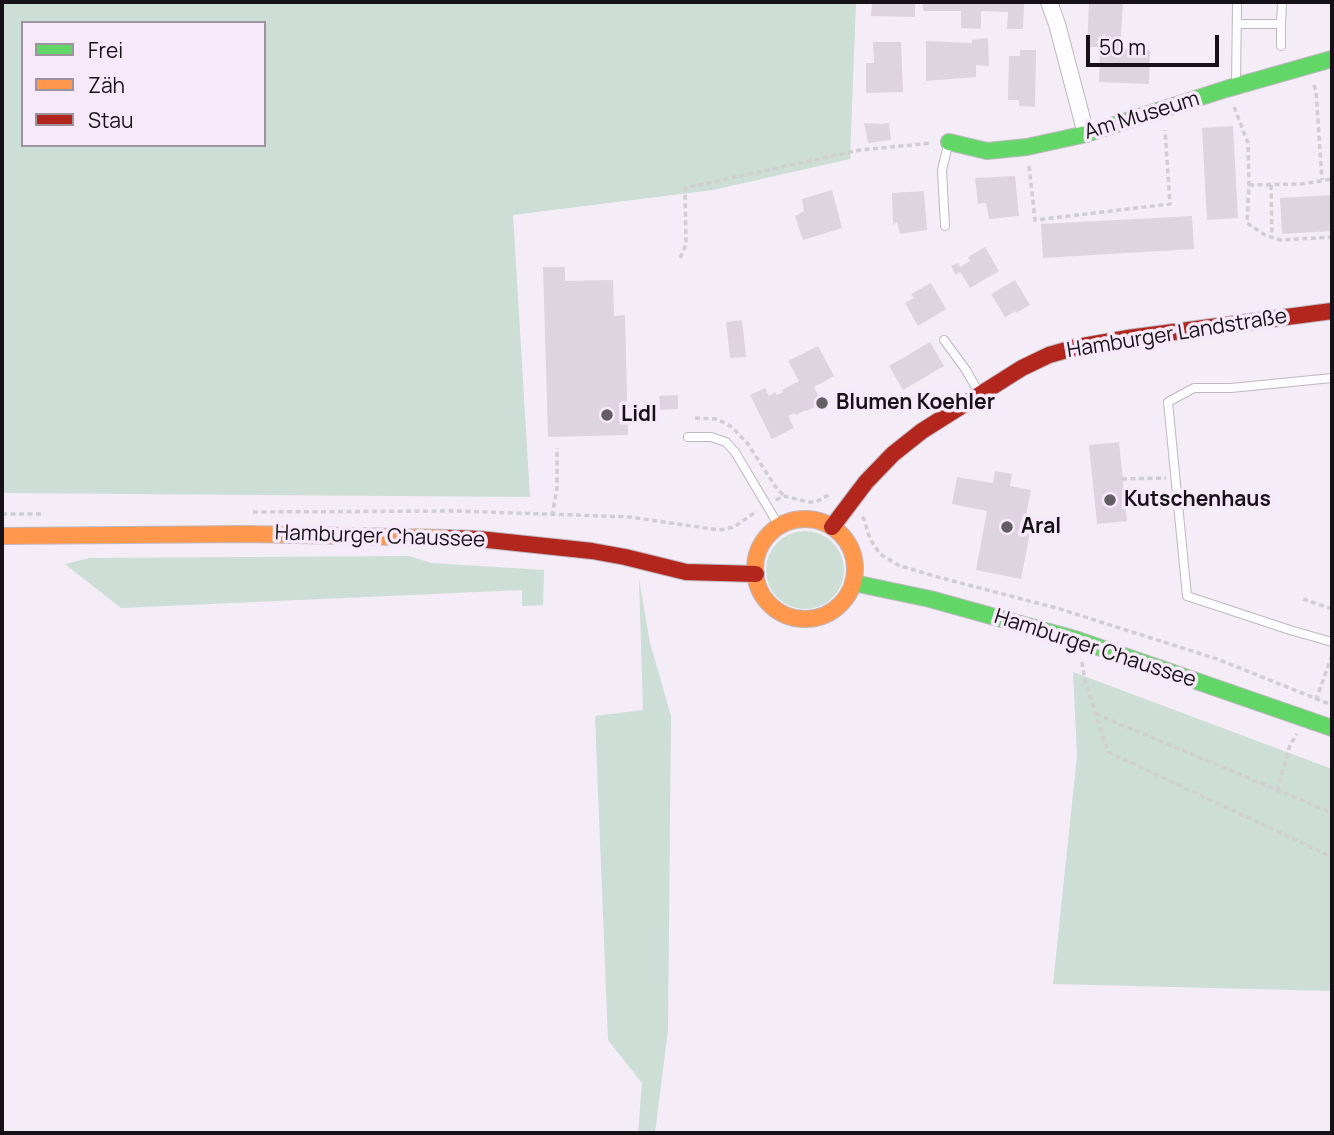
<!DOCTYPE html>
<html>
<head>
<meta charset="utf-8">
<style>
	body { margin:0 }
	#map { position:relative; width:1334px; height:1135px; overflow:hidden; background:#f4ecf6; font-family:Manrope,sans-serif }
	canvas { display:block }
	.frame { position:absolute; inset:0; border:4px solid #151116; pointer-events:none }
	.legend { position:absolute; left:21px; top:21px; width:245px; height:126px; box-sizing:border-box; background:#f7e9f9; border:2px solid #9d939e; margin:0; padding:9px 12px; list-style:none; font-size:21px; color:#151116 }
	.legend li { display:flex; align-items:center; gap:14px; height:35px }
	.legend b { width:35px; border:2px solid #9d939e }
	.scale { position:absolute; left:1086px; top:35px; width:133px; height:32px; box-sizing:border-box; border:4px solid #151116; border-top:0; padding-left:9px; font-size:21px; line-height:24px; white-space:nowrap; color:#151116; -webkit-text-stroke:5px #f7e9f9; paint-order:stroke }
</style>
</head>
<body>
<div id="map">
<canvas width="1334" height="1135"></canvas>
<div class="frame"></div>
<ul class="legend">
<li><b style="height:9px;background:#63d668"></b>Frei</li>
<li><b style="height:9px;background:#ff974d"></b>Zäh</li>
<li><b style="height:9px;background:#b3261e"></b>Stau</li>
</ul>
<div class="scale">50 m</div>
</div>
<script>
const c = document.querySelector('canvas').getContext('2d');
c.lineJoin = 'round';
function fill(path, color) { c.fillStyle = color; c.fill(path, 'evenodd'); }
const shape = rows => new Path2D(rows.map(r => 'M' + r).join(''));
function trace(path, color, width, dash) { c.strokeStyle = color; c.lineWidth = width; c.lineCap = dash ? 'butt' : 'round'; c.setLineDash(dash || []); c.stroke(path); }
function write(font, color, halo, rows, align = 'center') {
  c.font = font + ' Manrope,sans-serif'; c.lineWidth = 7; c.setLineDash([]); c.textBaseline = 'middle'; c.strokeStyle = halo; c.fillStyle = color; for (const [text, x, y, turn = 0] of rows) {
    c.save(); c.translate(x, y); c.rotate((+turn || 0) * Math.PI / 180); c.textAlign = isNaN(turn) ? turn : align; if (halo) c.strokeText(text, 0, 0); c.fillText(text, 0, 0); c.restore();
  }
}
fill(shape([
	[2,2,856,2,850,159,713,190,513,215,530,497,2,493],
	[23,23,264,23,264,145,23,145],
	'766 570a39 39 0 1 1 78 0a39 39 0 1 1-78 0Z',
	[409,556,431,563,544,570,543,605,522,606,522,590,121,608,65,564,89,558],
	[639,579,650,643,671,716,668,1030,655,1133,638,1133,642,1083,608,1040,595,716,643,710],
	[1073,672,1332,769,1332,991,1053,984,1077,756]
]), '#ccded6');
fill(shape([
	[872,2,915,2,915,17,871,16],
	[923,2,1024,2,1023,29,1007,29,1008,12,981,11,981,29,961,28,961,11,923,11],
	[1089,2,1123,3,1120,49,1150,50,1149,84,1099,82,1100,47,1087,47],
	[988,38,989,66,976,65,976,77,926,81,926,41,972,43,972,40],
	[873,42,901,42,903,92,866,93,866,63,874,63],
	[1020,50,1036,50,1035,107,1019,106,1019,100,1008,100,1009,56,1020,56],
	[864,123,882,124,889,123,891,140,868,143],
	[1233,126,1238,218,1207,220,1202,128],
	[1015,176,1019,216,989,219,986,203,978,204,975,178],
	[832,190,842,228,803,240,795,216,804,211,802,199],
	[924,191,927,230,900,234,897,222,893,225,892,193],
	[1332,195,1332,231,1282,234,1280,198],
	[1192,216,1194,249,1043,258,1041,224],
	[985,247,999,271,970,288,960,272,956,275,951,266,958,263,960,267,970,261,968,257],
	[543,267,565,267,565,281,613,280,614,316,625,315,628,435,548,437],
	[1015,280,1030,305,1016,313,1015,311,1005,317,991,294],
	[931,283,946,309,918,326,905,303,914,298,911,294],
	[742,320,746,357,730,358,726,322],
	[930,342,944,366,903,390,889,366],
	[818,346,834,376,814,387,822,403,807,411,806,410,796,415,794,413,788,416,794,428,772,439,750,395,765,388,769,396,775,392,777,395,783,392,782,390,799,381,788,361],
	[678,395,678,409,660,410,659,396],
	[1119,442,1127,521,1097,524,1089,445],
	[995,471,1012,474,1010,486,1031,490,1026,516,1033,517,1021,579,976,570,987,511,952,504,957,477,993,483]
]), '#ded4e0');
const lane = shape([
	[1237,24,1281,24,1281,46],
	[1281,24,1282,4],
	[1236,84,1237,6],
	[945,226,942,170,948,145],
	[944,340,966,370,979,393],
	[1332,378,1231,388,1194,388,1168,402,1187,596,1290,630,1332,642],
	[688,437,711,437,726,442,735,452,779,526]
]);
const street = shape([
	[1049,2,1057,24,1086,134]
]);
const fast = shape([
	[949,142,987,151,1027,147,1086,134,1226,89,1332,59],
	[854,583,930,599,1078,640,1332,728]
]);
const slow = shape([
	'755 569a50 50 0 1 1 100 0a50 50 0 1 1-100 0Z',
	[2,536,247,534,448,538]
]);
const jam = shape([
	[832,527,866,482,893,454,922,431,1022,368,1049,355,1077,347,1128,338,1332,311],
	[448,538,479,539,592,551,625,557,686,572,756,574]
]);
trace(lane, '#beb8bf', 10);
trace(street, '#beb8bf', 18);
trace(fast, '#beb8bf', 18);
trace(slow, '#beb8bf', 18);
trace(jam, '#beb8bf', 18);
trace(shape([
	[1314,85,1316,91,1322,180],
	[1234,107,1248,143,1249,185,1247,223,1265,235,1280,240,1332,237],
	[1029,166,1035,220,1170,204,1165,130],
	[1249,185,1302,184,1332,179],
	[1271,185,1272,237],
	[680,258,686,245,685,188,860,150,932,143],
	[695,418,717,419,732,427,748,444,775,486,784,496],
	[1122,479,1166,478],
	[776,500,784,496,808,502,816,502,830,494],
	[253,512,458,511,630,517,719,530,734,527,757,511],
	[2,514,42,514],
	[552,516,557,488,557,448],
	[862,517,864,519,870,539,880,554,898,565,934,576,1060,609,1217,659,1332,705],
	[1303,599,1332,609,1332,611],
	[1082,662,1085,681,1108,752,1332,857],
	[1316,700,1332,655],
	[1096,714,1332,813],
	[1277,791,1290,745,1297,734]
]), '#d0ced1', 3.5, [5, 3.5]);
trace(lane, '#fdfcfe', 8);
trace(street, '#fdfcfe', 16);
trace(fast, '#63d668', 16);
trace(slow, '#ff974d', 16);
trace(jam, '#b3261e', 16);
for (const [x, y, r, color] of [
	[822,403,7,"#635e64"],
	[607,415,7,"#635e64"],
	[1110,500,7,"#635e64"],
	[1007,527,7,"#635e64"]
]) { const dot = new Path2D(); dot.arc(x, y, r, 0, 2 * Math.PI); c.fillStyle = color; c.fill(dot); trace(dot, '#f7e9f9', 2.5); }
write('21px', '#151116', '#f7e9f9', [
	["Am Museum",1142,116,-17],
	["Hamburger Landstraße",1177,334,-9],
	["Hamburger Chaussee",380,537,2],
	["Hamburger Chaussee",1095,649,18]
]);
write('bold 21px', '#151116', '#f7e9f9', [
	["Blumen Koehler",836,403],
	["Lidl",621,415],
	["Kutschenhaus",1124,500],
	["Aral",1021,527]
], 'left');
</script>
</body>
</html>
